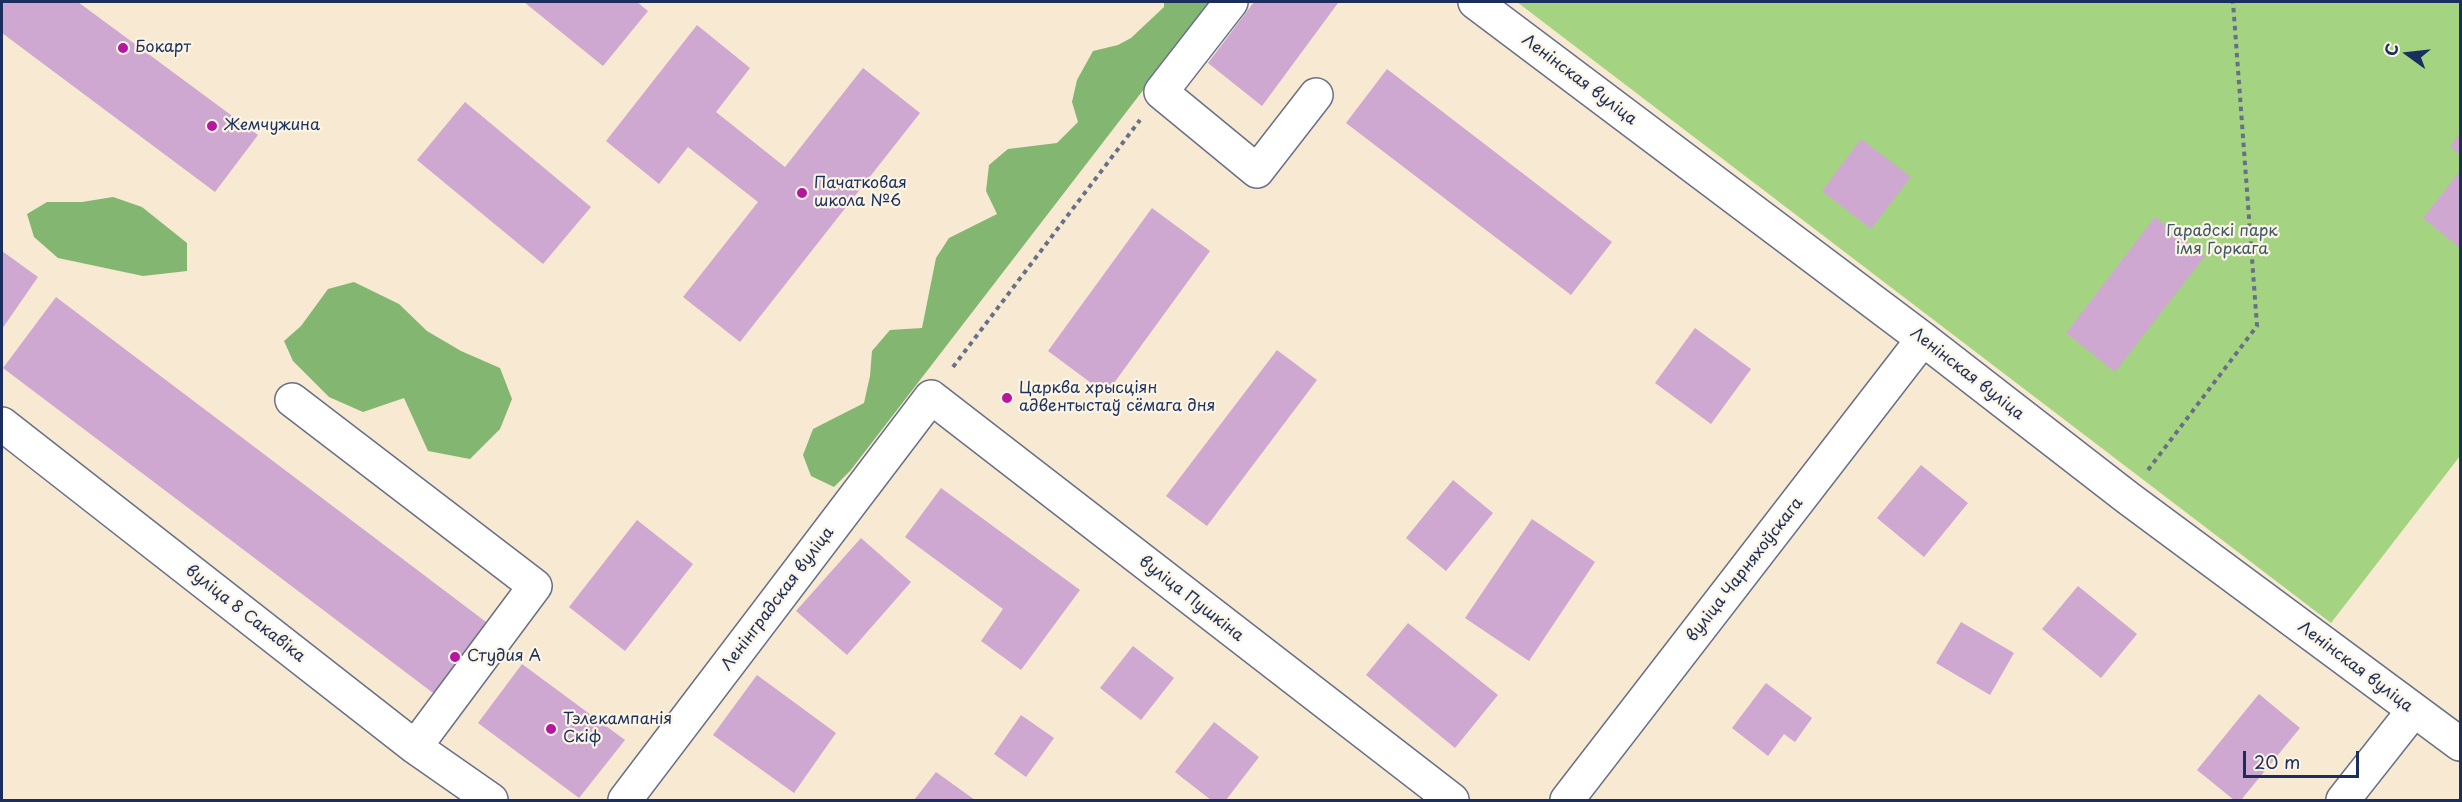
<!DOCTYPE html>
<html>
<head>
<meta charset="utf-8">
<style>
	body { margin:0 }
	#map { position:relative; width:2462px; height:802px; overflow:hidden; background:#f7e9d2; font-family:"Playpen Sans",sans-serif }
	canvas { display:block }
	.frame { position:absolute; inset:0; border:3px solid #1b2f5e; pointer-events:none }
	.north { position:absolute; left:2378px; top:24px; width:60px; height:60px; -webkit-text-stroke:4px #fcf5e5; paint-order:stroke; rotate:285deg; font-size:16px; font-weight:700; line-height:24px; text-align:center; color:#1b2f5e }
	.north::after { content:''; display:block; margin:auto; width:21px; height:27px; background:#1b2f5e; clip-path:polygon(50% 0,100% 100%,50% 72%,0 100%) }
	.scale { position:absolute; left:2243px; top:751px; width:116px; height:27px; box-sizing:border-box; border:3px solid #1b2f5e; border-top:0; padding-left:8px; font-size:18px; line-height:21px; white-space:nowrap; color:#1b2f5e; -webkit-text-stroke:4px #fcf5e5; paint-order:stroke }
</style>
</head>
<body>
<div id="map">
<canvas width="2462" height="802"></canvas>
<div class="frame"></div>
<div class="north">С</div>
<div class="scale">20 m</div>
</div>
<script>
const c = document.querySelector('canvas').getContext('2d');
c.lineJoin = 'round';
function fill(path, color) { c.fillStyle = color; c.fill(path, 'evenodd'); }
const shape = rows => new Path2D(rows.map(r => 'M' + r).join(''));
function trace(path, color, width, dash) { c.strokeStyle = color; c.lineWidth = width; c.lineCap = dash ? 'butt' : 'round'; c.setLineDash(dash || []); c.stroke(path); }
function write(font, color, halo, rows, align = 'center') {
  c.font = font + ' "Playpen Sans",sans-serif'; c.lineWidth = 4.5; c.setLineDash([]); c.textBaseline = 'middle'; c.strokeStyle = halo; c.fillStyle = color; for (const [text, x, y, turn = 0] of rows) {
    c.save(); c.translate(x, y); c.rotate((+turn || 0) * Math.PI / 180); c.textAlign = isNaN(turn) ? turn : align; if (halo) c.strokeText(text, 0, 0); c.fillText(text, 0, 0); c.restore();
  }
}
fill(shape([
	[1517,2,2460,2,2460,456,2331,623]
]), '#a4d482');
fill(shape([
	[1164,2,1211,2,850,471,834,487,811,476,803,455,813,429,864,403,870,376,872,351,890,330,922,328,936,258,949,238,997,214,986,191,989,165,1008,149,1057,143,1078,122,1072,102,1077,80,1093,51,1118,45,1131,38,1164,7],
	[113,197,142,207,187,243,187,271,143,276,58,258,34,237,27,214,47,202,82,202],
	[354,282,399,304,427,331,461,351,500,368,512,399,500,429,470,459,428,451,404,398,363,412,329,397,293,361,284,341,301,326,328,289]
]), '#83b670');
fill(shape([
	[2,2,78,2,258,135,215,192,2,33],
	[524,2,637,2,648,11,603,66],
	[1254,2,1338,3,1262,106,1208,63],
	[697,25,750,68,716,112,785,167,863,68,920,113,740,342,683,297,758,202,688,147,659,184,606,141],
	[1387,69,1612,242,1571,295,1346,123],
	[465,102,591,207,543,264,417,160],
	[2460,134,2460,155,2450,146],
	[1861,139,1911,177,1871,229,1822,191],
	[2460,171,2460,248,2423,218],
	[1152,208,1210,251,1106,394,1048,351],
	[2155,217,2205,256,2115,372,2066,333],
	[2,251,38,277,2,329],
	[56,297,494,628,441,699,3,368],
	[1695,328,1751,369,1711,424,1655,383],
	[1277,350,1317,380,1207,526,1166,496],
	[1921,465,1968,503,1924,557,1877,518],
	[1453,480,1493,513,1446,571,1406,538],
	[941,488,1080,590,1021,670,981,641,1003,609,905,537],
	[1532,519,1595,562,1529,661,1465,618],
	[637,520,693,564,625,651,569,607],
	[861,538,911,582,847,655,796,611],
	[2078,586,2137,634,2101,678,2042,629],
	[1961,622,2014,653,1990,695,1936,663],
	[1408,623,1498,695,1455,748,1366,675],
	[1133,646,1174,678,1141,720,1100,688],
	[522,664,625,740,579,798,478,723],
	[757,675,836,733,794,793,713,735],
	[1766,683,1812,718,1795,742,1784,734,1768,756,1732,728],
	[2259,694,2300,728,2241,800,2234,800,2197,770],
	[1021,715,1054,738,1026,777,994,754],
	[1214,722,1259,757,1226,800,1211,800,1175,772],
	[936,772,975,800,914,800]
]), '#cea8d1');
const minor = shape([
	[1231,2,1161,92,1257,171,1316,95],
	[1475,2,1923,339,2128,498,2460,744],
	[292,400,535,586,415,747],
	[2,424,415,747,491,800],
	[625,800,931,397,1452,800],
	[1567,800,1923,339],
	[2343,800,2414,710]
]);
trace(minor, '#687087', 36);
trace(shape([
	[953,367,1140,120],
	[2148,470,2257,326,2233,2]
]), '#687087', 4, [4.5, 4.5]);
trace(minor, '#fff', 33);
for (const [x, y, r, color] of [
	[123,48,6,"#b5179e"],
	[212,126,6,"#b5179e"],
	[802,193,6,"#b5179e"],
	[1007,398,6,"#b5179e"],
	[455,657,6,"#b5179e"],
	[551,729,6,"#b5179e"]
]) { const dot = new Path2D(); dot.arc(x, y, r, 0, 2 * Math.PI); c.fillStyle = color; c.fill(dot); trace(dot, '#fcf5e5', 2); }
write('16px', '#1b2f5e', '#fcf5e5', [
	["Бокарт",135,48],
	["Жемчужина",224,126],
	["Пачатковая",814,184],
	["школа №6",814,202],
	["Царква хрысціян",1019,389],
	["адвентыстаў сёмага дня",1019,407],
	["Студия А",467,657],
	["Тэлекампанія",563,720],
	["Скіф",563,738]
], 'left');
write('16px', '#1b2f5e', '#fcf5e5', [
	["Ленінская вуліца",1579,80,37],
	["Ленінская вуліца",1967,374,38],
	["вуліца Чарняхоўскага",1745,570,-52],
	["Ленінградская вуліца",778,599,-53],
	["вуліца Пушкіна",1191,599,38],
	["вуліца 8 Сакавіка",245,614,38],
	["Ленінская вуліца",2355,667,37]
]);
write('16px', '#3d5867', '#fcf5e5', [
	["Гарадскі парк",2222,232],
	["імя Горкага",2222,250]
]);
</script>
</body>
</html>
